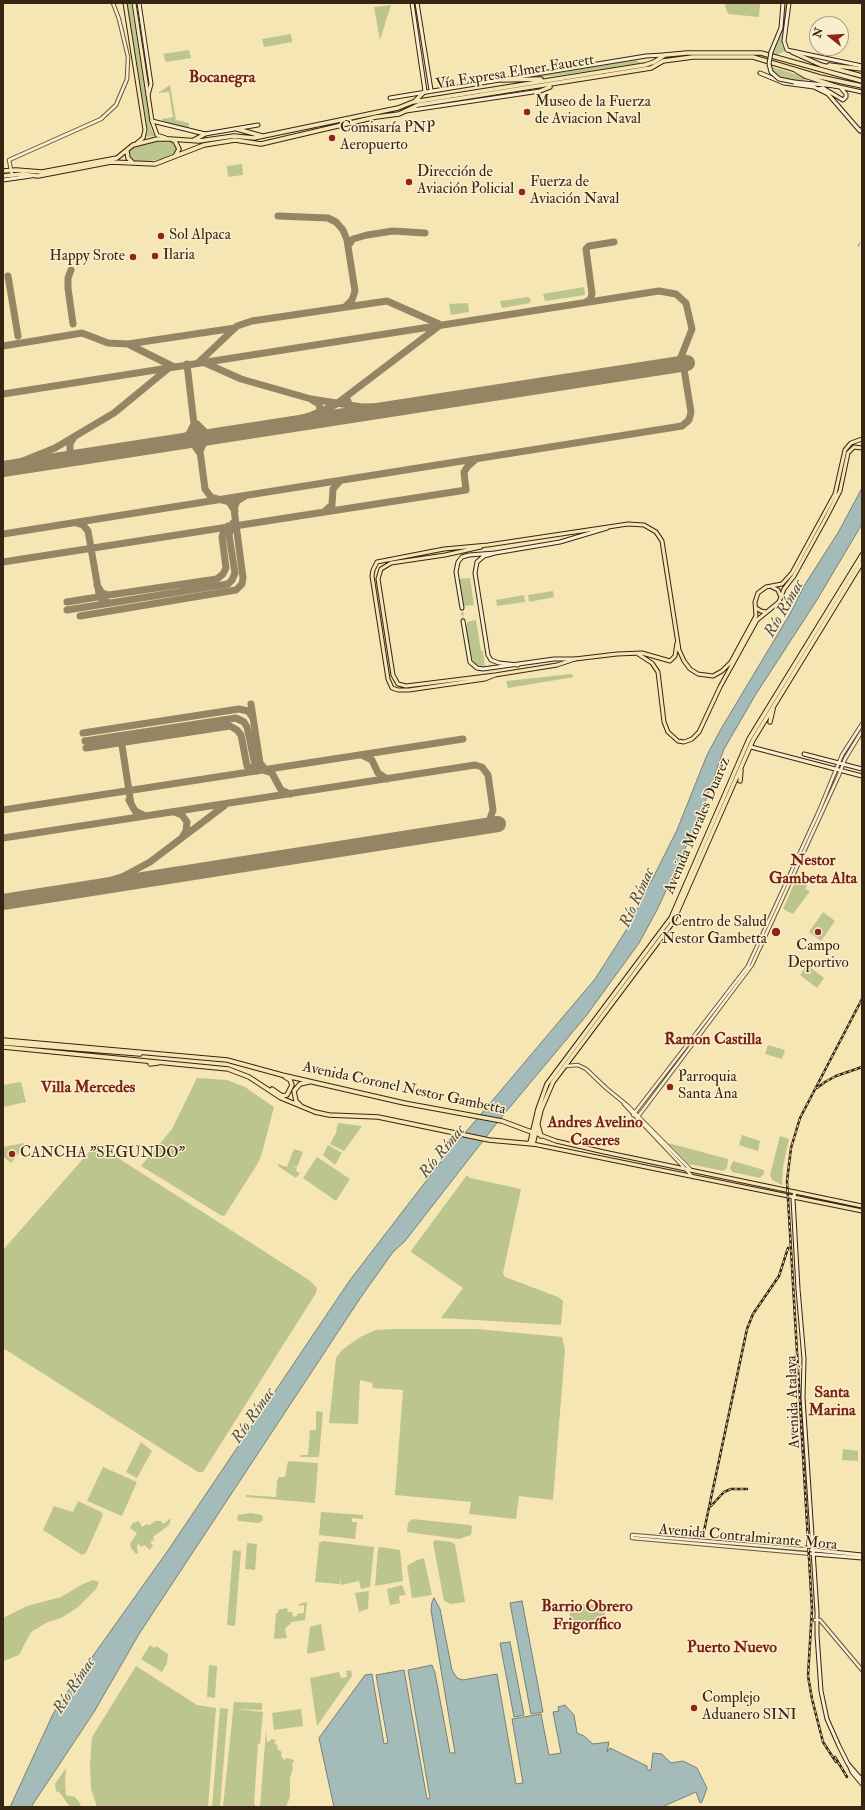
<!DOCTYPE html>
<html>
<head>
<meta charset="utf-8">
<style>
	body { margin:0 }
	#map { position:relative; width:865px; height:1810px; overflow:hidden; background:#f6e6b4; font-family:"IM FELL Double Pica",serif }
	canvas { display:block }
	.frame { position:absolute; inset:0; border:4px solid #372413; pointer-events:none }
	.north { position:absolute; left:809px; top:16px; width:40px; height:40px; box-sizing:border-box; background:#f9efce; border:1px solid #ab9e83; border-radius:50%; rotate:287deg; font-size:11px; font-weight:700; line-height:16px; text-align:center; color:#372413 }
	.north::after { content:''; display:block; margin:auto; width:14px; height:18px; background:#8f2418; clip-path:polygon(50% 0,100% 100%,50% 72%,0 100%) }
</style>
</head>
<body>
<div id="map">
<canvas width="865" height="1810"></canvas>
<div class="frame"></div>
<div class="north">N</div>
</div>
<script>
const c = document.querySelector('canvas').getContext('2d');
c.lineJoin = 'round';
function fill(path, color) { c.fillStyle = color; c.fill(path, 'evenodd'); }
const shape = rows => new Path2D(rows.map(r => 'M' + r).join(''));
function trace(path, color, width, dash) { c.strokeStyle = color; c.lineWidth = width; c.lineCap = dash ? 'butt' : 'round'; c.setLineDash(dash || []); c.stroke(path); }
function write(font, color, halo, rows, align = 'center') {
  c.font = font + ' "IM FELL Double Pica",serif'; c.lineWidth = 3; c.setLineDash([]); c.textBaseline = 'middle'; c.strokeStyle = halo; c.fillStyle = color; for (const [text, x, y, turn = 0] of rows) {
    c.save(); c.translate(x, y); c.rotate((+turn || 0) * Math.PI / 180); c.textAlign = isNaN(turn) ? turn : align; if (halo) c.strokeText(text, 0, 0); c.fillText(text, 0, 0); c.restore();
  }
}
fill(shape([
	[127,3,131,3,151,129,155,136,145,137,148,131],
	[724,3,760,3,759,17,728,14],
	[785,3,787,3,782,45,785,51,777,55,772,55,781,34],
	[391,5,380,40,374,7],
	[291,34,292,42,264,47,262,39],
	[189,50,191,58,166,62,163,54],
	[636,60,641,63,569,74,523,79],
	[771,67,783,70,809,79,808,80,790,80,781,77,775,74],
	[170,85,176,120,189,123,189,128,162,121,162,119,173,117,169,92,158,93],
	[159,141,173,142,177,148,174,153,162,159,150,161,135,161,130,158,129,150,135,146],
	[242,164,243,175,228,177,227,166],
	[584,287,585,295,545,301,543,294],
	[528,297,531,299,530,303,502,308,500,301],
	[468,303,469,312,451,315,449,304],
	[470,578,474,605,464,606,462,605,458,579],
	[553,591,554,597,529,602,528,595],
	[524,595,525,602,497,606,496,600],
	[476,620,481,651,483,651,485,667,474,664,470,653,465,625,467,625,467,622],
	[571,674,574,677,508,688,506,681],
	[798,875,810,880,805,889,810,891,793,914,783,909],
	[823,912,835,921,821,941,809,932],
	[807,965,824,978,817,988,800,975],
	[768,1045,785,1050,782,1059,765,1054],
	[197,1078,227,1080,245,1087,274,1107,262,1153,258,1163,225,1215,222,1216,141,1166,172,1129],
	[21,1082,26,1102,3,1107,3,1085],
	[338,1123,362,1126,344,1151,330,1144,336,1133],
	[742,1135,760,1141,758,1151,739,1145],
	[780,1136,789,1139,783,1167,782,1185,772,1180,770,1175],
	[24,1143,24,1147,11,1163,3,1156,3,1147],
	[668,1143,728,1159,727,1168,723,1171,689,1164],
	[96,1144,309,1280,317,1288,316,1293,203,1472,198,1472,3,1348,3,1250],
	[328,1145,342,1153,335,1165,323,1155],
	[294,1149,303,1152,297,1167,290,1165,297,1168,296,1171,300,1173,296,1178,278,1166,278,1164,287,1167],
	[317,1157,350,1179,336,1201,303,1178],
	[733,1161,764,1170,764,1174,760,1178,732,1172,730,1168],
	[467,1175,470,1178,521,1189,503,1273,505,1277,558,1297,563,1301,561,1325,441,1318,463,1288,411,1252,413,1248],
	[393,1329,477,1329,562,1337,565,1350,553,1500,519,1496,516,1519,469,1514,471,1502,395,1495,403,1390,372,1388,373,1383,360,1380,358,1424,329,1423,336,1358,342,1350,360,1337,376,1330],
	[316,1411,323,1412,319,1457,300,1457,301,1455,308,1455,310,1430,316,1430],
	[141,1442,152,1451,137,1478,126,1472],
	[843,1449,858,1451,858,1461,842,1460],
	[288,1461,318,1463,315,1503,246,1497,246,1495,276,1497,277,1481,279,1477,285,1477],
	[103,1467,137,1482,122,1516,87,1501],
	[78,1501,101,1512,103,1515,86,1553,82,1555,43,1530,54,1506,73,1512],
	[321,1512,363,1515,363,1519,352,1518,352,1522,357,1522,355,1539,319,1535],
	[251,1513,262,1515,263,1520,259,1523,239,1521,237,1519,238,1515],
	[171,1518,169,1525,153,1537,154,1540,150,1542,153,1545,150,1550,144,1545,142,1547,139,1545,139,1542,137,1546,138,1553,136,1554,131,1548,130,1544,137,1533,130,1528,133,1523,139,1521,142,1527,147,1524,150,1525,155,1521,161,1521,163,1524],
	[412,1519,470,1525,472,1526,471,1535,459,1539,407,1532,408,1523],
	[435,1540,451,1542,455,1544,465,1602,451,1604,444,1601,433,1543],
	[323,1541,374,1547,370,1587,361,1589,359,1581,341,1585,341,1577,340,1584,315,1582,319,1543],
	[247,1543,257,1544,255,1570,245,1569],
	[380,1547,400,1550,403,1581,375,1586,378,1549],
	[233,1550,241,1551,235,1626,227,1625],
	[424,1558,432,1595,412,1598,407,1566,417,1560],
	[93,1580,99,1582,96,1589,77,1608,61,1618,46,1623,31,1632,19,1655,3,1661,3,1618,27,1606,61,1597,83,1584],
	[402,1585,406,1595,399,1596,400,1603,390,1605,387,1589],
	[369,1591,368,1609,359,1612,355,1593],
	[307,1602,305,1620,292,1622,285,1629,287,1638,274,1639,276,1613,278,1613,278,1610,287,1608,288,1612,292,1612,293,1617,297,1616,297,1614,304,1613,304,1605,299,1606,299,1604],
	[571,1603,605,1606,605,1622,569,1620],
	[321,1624,325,1650,308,1654,307,1652,310,1627],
	[150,1645,154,1648,156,1646,168,1654,167,1663,162,1672,141,1659],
	[209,1665,217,1666,215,1698,207,1697],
	[136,1666,197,1705,216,1708,208,1807,97,1807,91,1789,90,1764,92,1737],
	[351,1670,352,1676,317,1726,310,1678,339,1672,341,1678,347,1677,346,1671],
	[234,1702,262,1703,262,1710,236,1709,263,1712,260,1744,258,1744,254,1803,255,1804,255,1807,223,1807],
	[220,1708,228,1709,220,1807,212,1807],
	[301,1709,303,1726,274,1730,272,1713],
	[266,1730,267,1742,270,1741,271,1739,276,1740,274,1743,278,1746,277,1749,282,1752,281,1756,284,1760,287,1758,294,1760,292,1765,293,1768,290,1778,290,1797,286,1807,260,1807],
	[66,1768,65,1782,66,1795,75,1797,80,1803,81,1807,70,1807,60,1793,56,1791,55,1784]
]), '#bcc58e');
const water = shape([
	[862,488,862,524,817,600,756,694,724,749,700,816,657,910,639,943,586,1016,500,1119,405,1241,393,1252,361,1297,139,1634,94,1712,31,1807,10,1807,53,1714,63,1698,169,1549,350,1280,443,1159,595,979,625,932,659,866,677,830,707,755,721,729,791,612,804,586,839,531,862,488],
	[434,1598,440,1609,452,1670,457,1678,463,1680,497,1674,516,1784,523,1783,512,1719,541,1714,549,1755,561,1753,553,1712,559,1711,558,1707,565,1705,574,1715,577,1733,584,1736,593,1744,609,1742,607,1752,610,1748,647,1766,647,1770,651,1770,653,1753,662,1754,671,1763,683,1761,697,1768,707,1788,702,1802,700,1803,696,1792,662,1807,334,1807,319,1738,365,1675,372,1674,384,1744,388,1743,376,1675,404,1670,427,1799,430,1798,408,1670,432,1665,435,1673,450,1753,455,1753,431,1610,432,1602,434,1598],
	[522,1601,543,1712,531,1714,510,1603,522,1601],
	[510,1642,524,1715,514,1717,500,1643,510,1642]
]);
fill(water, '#a3bcb9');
trace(water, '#787f77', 1);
trace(shape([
	[858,246,860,243]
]), '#787f77', 1);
trace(shape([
	[278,216,328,218,336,222,343,230,347,240,355,291,352,300,345,307],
	[348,246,353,239,367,235,393,231,425,233],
	[71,270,68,278,68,288,73,324],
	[8,276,18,336],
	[586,302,590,300,592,294,586,249,589,246,614,242],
	[128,344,235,328],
	[3,346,82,333,108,343,128,344,174,367],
	[199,362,237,326,252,321,387,301,439,324],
	[203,362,241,379,311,399,362,407,411,406],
	[3,394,659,291,676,294,686,303,692,329,681,357,675,364,668,366],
	[348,401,351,410,361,414],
	[312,422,319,416,320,409,319,404,312,400],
	[196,424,199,449],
	[197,424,207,434,220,436],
	[264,429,312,415,335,405,439,326],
	[74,437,70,444,70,451,75,456,82,458],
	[212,437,204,442,200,451,205,489,211,497,229,502,235,511],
	[185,442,194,445,199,452],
	[176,443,189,434,194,424,187,364],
	[3,469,55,448,114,413,170,367],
	[325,511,332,505,333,489,340,481],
	[76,523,83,525,88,531,99,594,102,600,110,603],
	[3,534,682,426,689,420,691,412,683,363],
	[3,562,466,490,464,472,468,466,475,460],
	[97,585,102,593,109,595,217,579,223,574,226,568,222,537,224,531,228,526],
	[67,602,104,596],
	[67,610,228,584,232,580,235,573,229,535,233,523],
	[80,616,236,590,242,584,243,578,234,509,237,501,245,496],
	[251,704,260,763,266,770],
	[83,733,239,709,248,711,253,718],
	[121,739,131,804],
	[85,741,236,718,244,722,247,727,255,765,260,769,272,773,281,790,290,794],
	[86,748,230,726,237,730,241,735,247,766,257,771],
	[362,755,372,760,378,773,387,779],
	[129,800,135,811,145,816],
	[3,810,463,739],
	[174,812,182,815,187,822,186,831,183,836],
	[3,838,475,765,482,767,488,775,493,810,489,822,478,827],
	[84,889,124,876,150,862,224,806]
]), '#968564', 7);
trace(shape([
	[3,469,687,363],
	[3,902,498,824]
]), '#968564', 16);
trace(shape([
	[462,608,463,621]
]), '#d0bf94', 3, [3, 1.5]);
const tertiary = shape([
	[12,175,9,160,101,119,116,105,127,79,128,57,119,19,113,3],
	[566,1066,578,1065,586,1069,606,1088,628,1106,691,1170],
	[624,1104,693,1177],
	[633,1115,748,966,819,811,842,755,862,724],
	[637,1118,752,965,839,775,845,759,862,731],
	[813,1554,632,1538,632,1535,814,1550],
	[815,1620,820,1620,862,1670]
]);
const secondary = shape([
	[139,3,151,84,148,95],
	[412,3,425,91],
	[417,3,431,90],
	[789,3,784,41,787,50,862,66],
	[771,52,781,28,783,3],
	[760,73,784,83,814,87,828,94,860,131,862,129],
	[794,82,835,86,862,92],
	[818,89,823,88,843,100,846,97,846,94,841,88],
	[390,98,646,56,664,55],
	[406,111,540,91],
	[152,121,205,134,258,125],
	[3,180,31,176],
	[462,608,456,572,458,562,462,557,469,555,495,553],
	[463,621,470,662,477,668,483,669,554,659,575,659],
	[518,665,499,663,491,660,488,655,475,573,477,562,484,556,495,553,560,542,607,528],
	[751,747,862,776],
	[804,754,862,769],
	[795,1192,793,1199,798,1289,804,1359,803,1398,817,1612,817,1636],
	[814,1550,862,1555],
	[814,1554,862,1558],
	[817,1635,821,1691,827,1719,839,1746,848,1764,862,1780],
	[849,1765,852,1772,862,1784]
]);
const primary = shape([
	[125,3,145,130,143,138,137,143],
	[134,3,152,121,157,135,166,138],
	[481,547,445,555,391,563,381,569,378,579,393,675,398,684,406,686,495,675,557,665,575,659,617,654,642,653,670,661,675,656,677,643],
	[772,587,778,590,780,595],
	[756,608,761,611,766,612],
	[638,654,652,663,658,672,664,722,668,732,678,741,684,742,692,739,699,732,720,687,757,620,779,602,784,589,794,576,826,518,840,491,848,453,854,447,862,448],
	[495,675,485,679,409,690,398,690,392,688,388,679,372,576,373,570,377,562,444,549,488,545,628,524,644,525,656,532,662,541,679,650,684,661,690,669,698,674,713,676,722,671,731,662,756,616,755,602,758,593,766,587,782,584,792,573,835,494,845,450,851,443,862,439],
	[535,1133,556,1141,604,1152,862,1206],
	[533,1144,862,1211]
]);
const trunk = shape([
	[792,52,821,65,862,76],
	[829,65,862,69],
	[795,70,805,76,835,86],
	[502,80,541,79],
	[540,91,550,87],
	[415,101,425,91],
	[237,129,262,136],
	[170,139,199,141,234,136,254,138,398,108,413,102,645,65,654,62,665,55,687,53,761,53,862,81],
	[194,140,205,134],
	[127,151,128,158,132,162],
	[3,171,16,170,42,172,117,158,133,145,157,139,170,139,175,141,179,149,175,156],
	[3,176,22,174,38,176,111,162,155,164,204,145,235,140,261,144,376,117,399,114,418,105,651,68,663,61,693,57,753,57,820,77,862,86],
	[770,722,773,709],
	[740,781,741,770],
	[3,1040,227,1060,282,1075,404,1103,502,1121,534,1133],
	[3,1043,140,1054],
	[3,1047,228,1069,249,1077,281,1098,315,1112,329,1115,378,1117,489,1140,533,1144,541,1110,553,1082,673,922,753,740,862,562],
	[150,1064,158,1063],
	[272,1089,282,1096,287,1095,292,1085,290,1080,285,1077],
	[301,1106,296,1101,294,1091,300,1084,309,1082],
	[538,1125,541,1136],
	[530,1143,538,1109,547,1084,671,918,749,739,862,555]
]);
trace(tertiary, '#67543b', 4.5);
trace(secondary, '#372413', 5);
trace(primary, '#372413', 5);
trace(trunk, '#372413', 5.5);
trace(tertiary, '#f9efce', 2.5);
trace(secondary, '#f9efce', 3);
trace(primary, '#f6e6b4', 3);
trace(trunk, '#f6e6b4', 3.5);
const rail = shape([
	[817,1088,825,1082,836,1076,862,1067],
	[711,1506,724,1492,731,1489,747,1489],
	[704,1531,747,1329,753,1314,779,1276,788,1248],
	[835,1757,847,1777],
	[836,1762,823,1742,812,1699,808,1676,812,1609,787,1181,791,1148,800,1118,862,999]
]);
trace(rail, '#372413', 2.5);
trace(rail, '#f9efce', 1, [3]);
const secondaryBridge = shape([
	[771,52,769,64,771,72,779,79,794,82]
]);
trace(secondaryBridge, '#372413', 5, []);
trace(secondaryBridge, '#f9efce', 3);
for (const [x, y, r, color] of [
	[527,112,4,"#8f2418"],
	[332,138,4,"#8f2418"],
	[409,182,4,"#8f2418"],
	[522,192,4,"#8f2418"],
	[161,236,4,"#8f2418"],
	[155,256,4,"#8f2418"],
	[133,257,4,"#8f2418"],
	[776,932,5,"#8f2418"],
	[818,932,4,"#8f2418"],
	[670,1087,4,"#8f2418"],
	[12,1154,4,"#8f2418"],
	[694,1708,4,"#8f2418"]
]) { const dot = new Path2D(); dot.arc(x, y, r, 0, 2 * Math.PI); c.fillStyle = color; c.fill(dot); trace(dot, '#f9efce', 1.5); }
write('15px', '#372413', '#f9efce', [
	["Vía Expresa Elmer Faucett",515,73,-9],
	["Avenida Morales Duarez",698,826,-67],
	["Avenida Coronel Nestor Gambetta",404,1089,12],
	["Avenida Atalaya",794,1402,-92],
	["Avenida Contralmirante Mora",748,1538,5]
]);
write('15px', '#372413', '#f9efce', [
	["Museo de la Fuerza",535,103],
	["de Aviacion Naval",535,120],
	["Comisaría PNP",340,129],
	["Aeropuerto",340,146],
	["Dirección de",417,173],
	["Aviación Policial",417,190],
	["Fuerza de",530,183],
	["Aviación Naval",530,200],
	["Sol Alpaca",169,236],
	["Ilaria",163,256],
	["Happy Srote",125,257,"right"],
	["Centro de Salud",767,923,"right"],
	["Nestor Gambetta",767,940,"right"],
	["Campo",818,947,"center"],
	["Deportivo",818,964,"center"],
	["Parroquia",678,1078],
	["Santa Ana",678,1095],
	["CANCHA \"SEGUNDO\"",20,1154],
	["Complejo",702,1699],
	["Aduanero SINI",702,1716]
], 'left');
write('bold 16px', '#7a1f14', '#f9efce', [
	["Bocanegra",222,79],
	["Nestor",813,862],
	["Gambeta Alta",813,880],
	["Ramon Castilla",713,1041],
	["Villa Mercedes",88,1089],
	["Andres Avelino",595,1124],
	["Caceres",595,1142],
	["Santa",832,1394],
	["Marina",832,1412],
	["Barrio Obrero",587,1608],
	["Frigorífico",587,1626],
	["Puerto Nuevo",732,1649]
]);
write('italic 16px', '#575245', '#f9efce', [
	["Río Rímac",785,609,-60],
	["Río Rímac",638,898,-66],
	["Río Rímac",443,1152,-51],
	["Río Rímac",254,1416,-55],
	["Río Rímac",75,1686,-57]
]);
</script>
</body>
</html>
